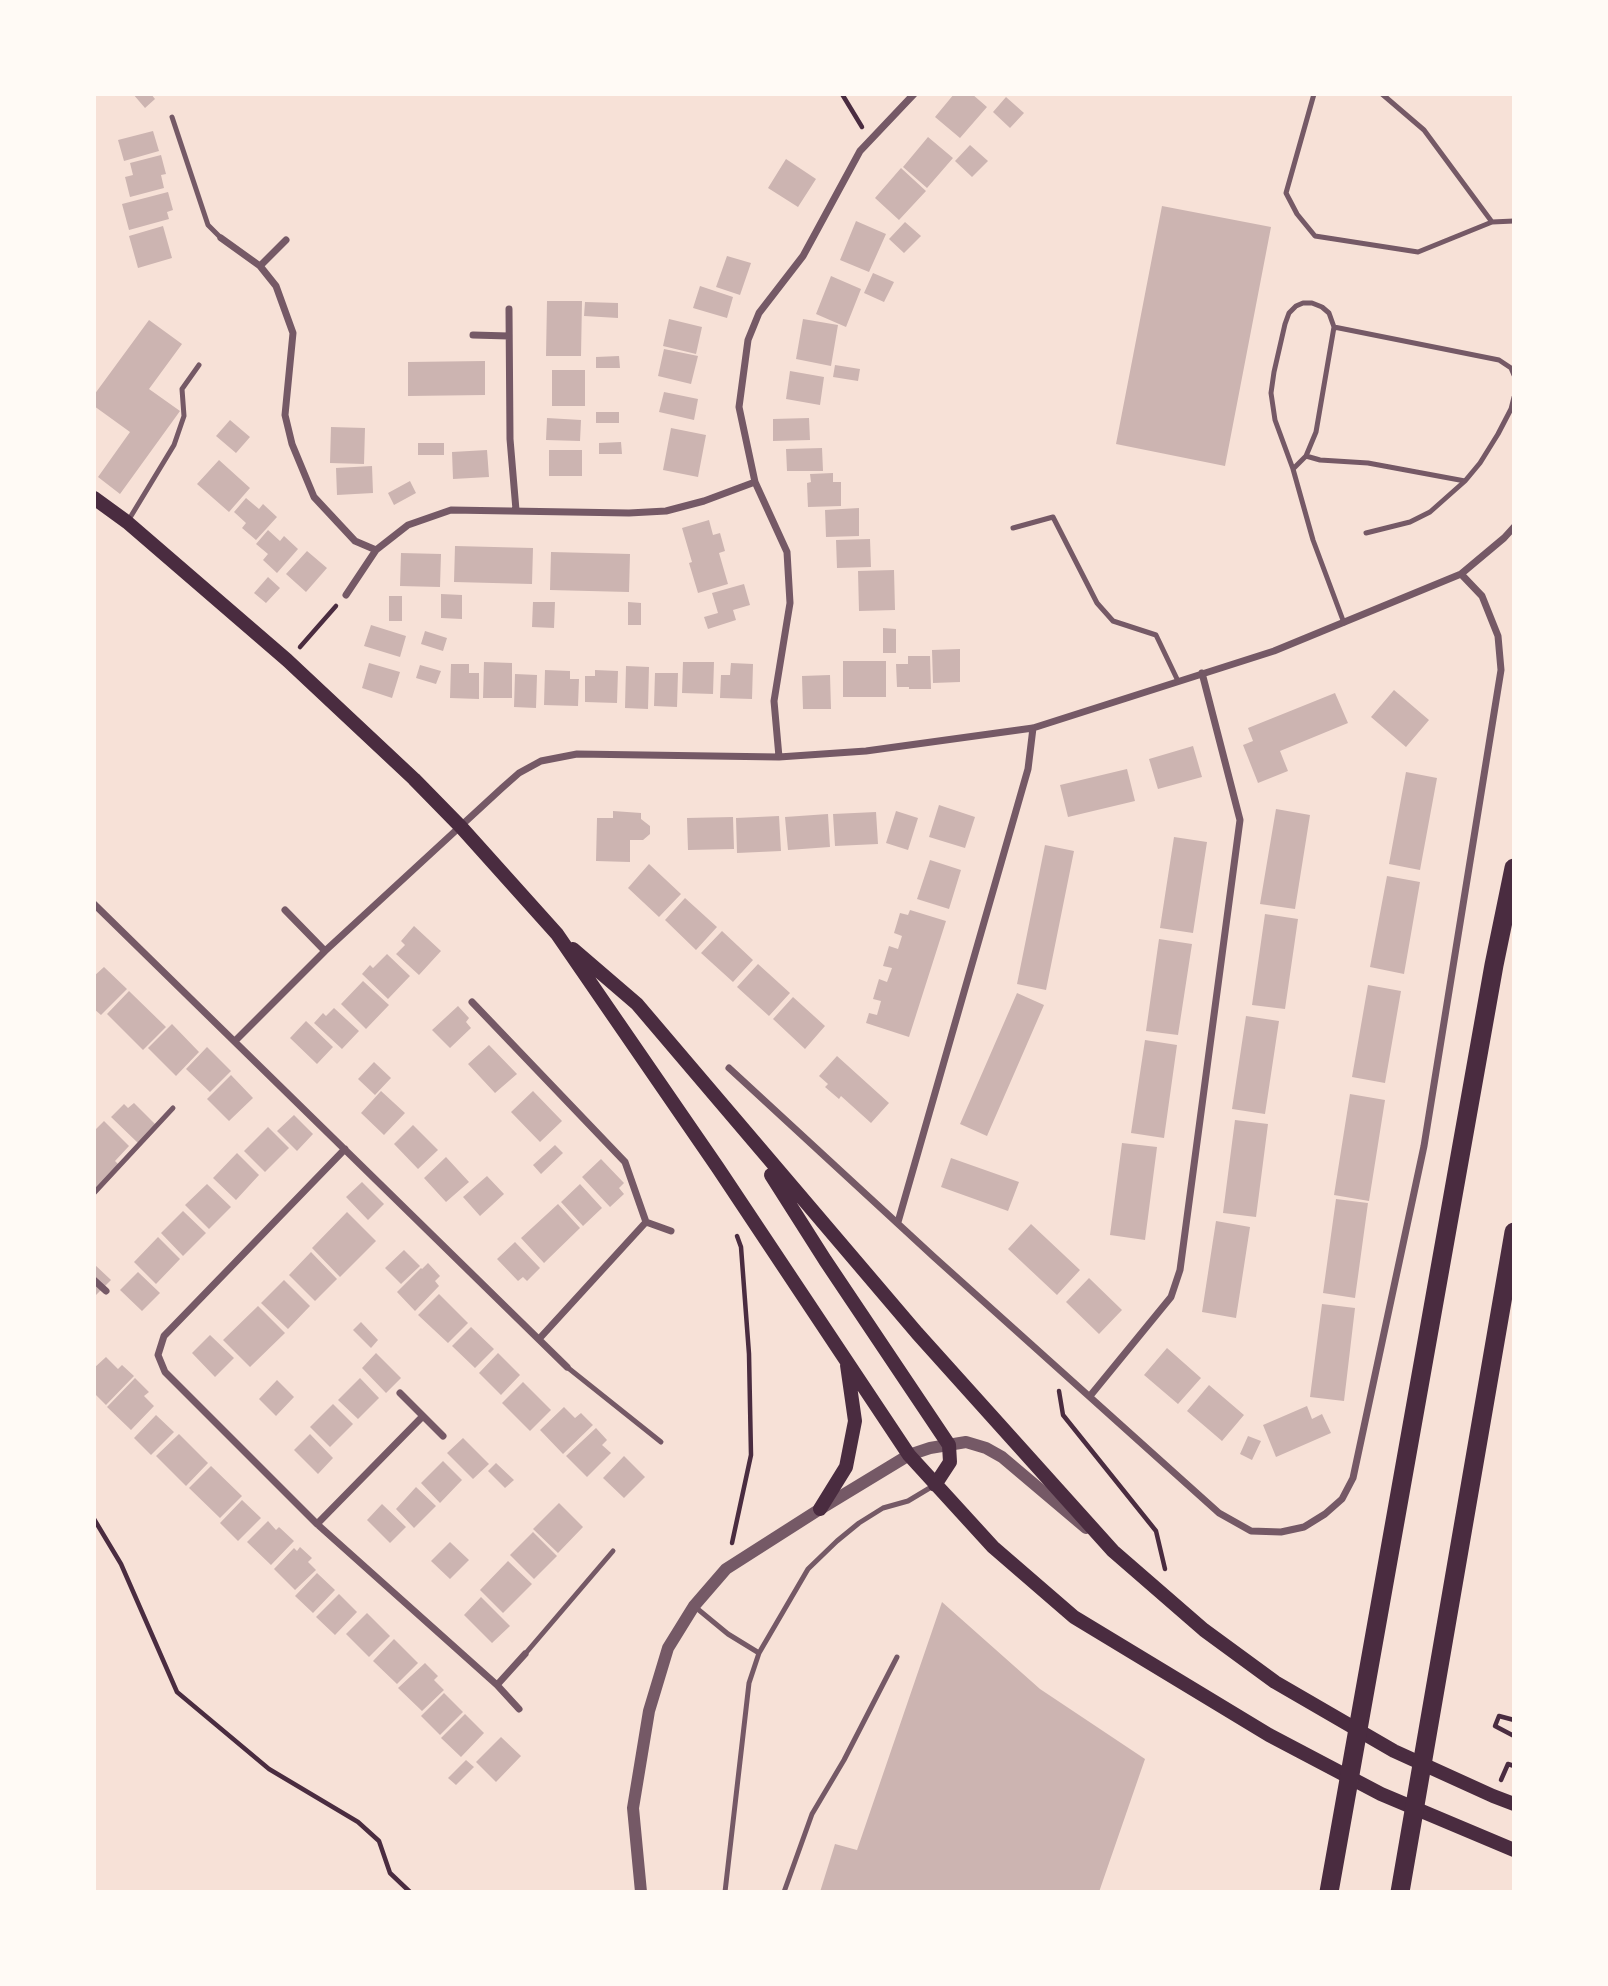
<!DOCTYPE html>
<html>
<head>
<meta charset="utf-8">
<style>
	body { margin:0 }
	#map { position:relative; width:1608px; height:1986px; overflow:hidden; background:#f7e1d7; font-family:"Noto Sans",sans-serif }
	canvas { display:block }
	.frame { position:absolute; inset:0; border:96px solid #fffaf5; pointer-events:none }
</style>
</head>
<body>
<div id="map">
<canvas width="1608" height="1986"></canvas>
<div class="frame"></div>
</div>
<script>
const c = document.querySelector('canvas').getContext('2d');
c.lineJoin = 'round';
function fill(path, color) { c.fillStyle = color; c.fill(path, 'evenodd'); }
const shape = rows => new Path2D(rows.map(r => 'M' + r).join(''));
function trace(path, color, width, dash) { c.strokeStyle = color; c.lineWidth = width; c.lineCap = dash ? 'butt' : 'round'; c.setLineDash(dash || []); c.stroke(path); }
fill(shape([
	[133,94,151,94,155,99,145,108],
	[954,94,972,94,987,107,960,138,935,117],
	[1006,97,1024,113,1010,128,993,112],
	[153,131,159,151,124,161,118,140],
	[928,137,953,158,927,188,903,167],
	[970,145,988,161,972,177,955,161],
	[161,155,166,174,161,175,164,188,130,197,125,177,133,175,130,163],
	[786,159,816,179,798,207,768,188],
	[901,168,926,191,899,220,875,198],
	[168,192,173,210,167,212,169,219,129,230,122,204],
	[1162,206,1271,227,1225,466,1116,444],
	[856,221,886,234,869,272,840,260],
	[905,222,921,236,904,253,889,239],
	[163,226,172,258,138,268,129,236],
	[727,256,751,263,740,295,716,287],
	[873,273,894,282,884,302,864,293],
	[831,276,861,289,846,327,816,314],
	[700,286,733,297,727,318,693,308],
	[547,301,582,301,581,356,546,356],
	[585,302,618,303,618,318,584,316],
	[669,319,702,327,696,354,663,346],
	[803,319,838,325,831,366,796,359],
	[149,320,182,344,149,389,180,411,120,494,98,477,130,432,94,406,94,395],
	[664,349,698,356,691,384,658,376],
	[619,356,620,368,596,368,596,357],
	[485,361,485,395,408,396,408,362],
	[835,365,860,369,858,381,833,377],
	[552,370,585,370,585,406,552,406],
	[790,371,824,377,820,405,786,399],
	[664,392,698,399,694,420,659,412],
	[596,412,619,412,619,423,596,423],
	[547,418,581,420,580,441,546,440],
	[809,418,810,440,773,441,773,419],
	[230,420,250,437,236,453,216,436],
	[331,427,365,428,364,464,330,463],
	[671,428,706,435,698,477,663,470],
	[621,442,622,454,599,454,599,443],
	[418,443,444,443,444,455,418,455],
	[822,448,823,471,787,471,786,449],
	[487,450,489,477,453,479,452,452],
	[549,450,582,450,582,476,549,476],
	[219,460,250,488,229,512,197,484],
	[372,466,373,493,337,495,336,468],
	[833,473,833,482,841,482,841,506,808,507,807,483,811,482,810,474],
	[410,481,416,493,394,505,388,493],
	[246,498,259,509,263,504,277,517,256,540,242,528,246,523,234,512],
	[859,508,859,536,826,537,825,510],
	[709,520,713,535,720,533,725,551,719,553,728,584,698,593,689,563,692,562,682,528],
	[268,530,280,541,284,536,298,549,277,573,263,560,268,554,256,544],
	[870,539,871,567,837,568,836,540],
	[455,546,533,548,532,584,454,582],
	[307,551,327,568,306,592,286,574],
	[551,552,630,554,629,592,550,590],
	[401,553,441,554,440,587,400,586],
	[894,570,895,610,859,611,858,571],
	[268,577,280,588,266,603,254,593],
	[744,584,750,605,733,610,736,620,708,629,704,617,718,613,712,593],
	[441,594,462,595,462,619,441,618],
	[389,596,402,596,402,621,389,621],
	[533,602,555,602,554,628,532,627],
	[628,602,641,603,641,625,628,625],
	[371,625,406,636,400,657,364,646],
	[883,628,896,629,896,653,883,653],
	[425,631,447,638,443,651,421,644],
	[960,649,960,682,933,683,932,650],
	[908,656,930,656,931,689,909,689,909,687,897,687,896,664,908,664],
	[843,661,886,661,886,697,843,697],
	[484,662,512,663,512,698,483,698],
	[683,662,714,662,713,694,682,693],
	[369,663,400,672,392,698,362,688],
	[731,663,753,664,752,699,720,698,721,675,730,675],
	[451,664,469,664,469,673,479,673,479,699,450,698],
	[420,665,441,671,436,684,416,678],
	[626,666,649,667,648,709,625,708],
	[545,670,570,671,570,679,579,679,578,706,544,705],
	[595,670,618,671,617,703,585,702,585,676,595,676],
	[655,673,678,673,677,707,654,706],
	[515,674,537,675,536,708,514,707],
	[830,675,831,709,803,709,802,676],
	[1394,690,1429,720,1406,747,1371,717],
	[1335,693,1348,723,1280,751,1288,771,1258,783,1243,745,1253,741,1248,728],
	[1193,746,1202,777,1158,789,1149,759],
	[1127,769,1135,801,1068,817,1060,785],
	[1406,772,1437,778,1420,870,1389,864],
	[939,805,975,817,965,848,929,837],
	[1276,809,1310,815,1295,909,1260,904],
	[613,811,641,813,641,819,650,826,650,834,643,840,630,840,630,862,596,861,597,818,613,818],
	[896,811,918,818,908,850,886,843],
	[876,812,878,844,835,846,833,814],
	[828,814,830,847,788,850,785,817],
	[779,816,781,851,737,853,736,818],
	[733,817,734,849,688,850,687,818],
	[1174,837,1207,842,1193,933,1160,928],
	[1045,845,1074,851,1046,990,1017,984],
	[930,860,961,870,949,909,917,899],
	[649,864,681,894,659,917,628,888],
	[1387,876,1420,882,1404,974,1370,967],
	[685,898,717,927,696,950,665,920],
	[910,910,946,921,909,1037,866,1023,869,1013,877,1015,881,1001,873,999,879,979,887,982,892,968,883,966,889,946,898,949,902,936,894,933,900,913,908,915],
	[1265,914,1298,919,1285,1009,1252,1005],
	[414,926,441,951,419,975,396,954,405,945,401,941],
	[722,931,753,960,733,982,701,953],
	[1159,939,1192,944,1178,1035,1146,1031],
	[387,954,410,976,388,999,362,974,370,965,373,968],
	[758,964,790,993,769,1016,737,987],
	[104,967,127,989,101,1015,94,1009,94,976],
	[363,981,389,1005,366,1029,341,1004],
	[1368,985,1401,991,1385,1083,1352,1077],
	[129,991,166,1027,143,1050,107,1014],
	[1017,993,1044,1005,987,1136,960,1124],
	[793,997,825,1026,805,1049,773,1019],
	[458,1006,469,1018,466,1022,471,1028,450,1048,432,1030],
	[334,1008,359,1031,342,1049,314,1023,323,1013,326,1016],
	[1246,1016,1279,1021,1265,1114,1232,1109],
	[306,1021,333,1047,317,1064,290,1038],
	[172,1024,199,1052,176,1076,148,1048],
	[1145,1040,1177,1045,1164,1138,1131,1133],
	[489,1045,517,1074,495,1093,468,1064],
	[207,1047,231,1071,210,1092,186,1069],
	[837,1056,889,1103,871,1123,841,1096,839,1099,825,1087,828,1084,819,1076],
	[374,1062,391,1078,375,1095,358,1079],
	[231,1075,253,1098,229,1121,207,1099],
	[381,1091,405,1113,384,1135,361,1113],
	[533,1091,562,1121,540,1142,511,1112],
	[1350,1094,1385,1100,1369,1201,1334,1195],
	[134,1103,156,1125,138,1143,111,1117,124,1104,128,1108],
	[294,1115,313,1134,297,1151,277,1131],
	[1235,1120,1268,1124,1256,1217,1223,1213],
	[104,1121,129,1146,115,1161,119,1165,94,1190,94,1131],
	[413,1125,438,1150,418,1169,394,1144],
	[268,1127,289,1148,265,1172,244,1151],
	[1122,1143,1157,1147,1145,1240,1110,1235],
	[555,1145,563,1153,541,1174,533,1165],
	[237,1153,259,1175,236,1200,213,1178],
	[446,1157,469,1182,446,1202,424,1178],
	[951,1158,1019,1182,1008,1211,941,1187],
	[601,1159,624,1183,619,1188,624,1194,610,1207,582,1177],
	[487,1176,504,1194,480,1216,463,1197],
	[362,1182,384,1204,368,1220,346,1197],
	[207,1184,231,1207,209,1229,185,1205],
	[580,1184,602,1208,583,1226,561,1202],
	[1336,1199,1368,1203,1355,1298,1323,1293],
	[558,1204,580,1228,544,1263,521,1238],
	[183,1211,206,1233,183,1256,161,1233],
	[347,1212,376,1241,340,1277,312,1248],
	[1216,1221,1250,1227,1236,1318,1202,1312],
	[1031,1224,1080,1270,1057,1295,1008,1249],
	[158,1237,180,1259,156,1284,134,1262],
	[515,1242,540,1268,527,1281,523,1277,518,1281,497,1259],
	[404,1250,420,1266,401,1284,385,1268],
	[311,1252,337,1279,315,1301,289,1275],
	[428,1263,440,1276,435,1281,439,1286,415,1311,397,1292,421,1268,422,1269],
	[94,1264,111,1280,94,1297],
	[138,1272,160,1293,142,1311,120,1290],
	[1089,1278,1122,1310,1099,1334,1066,1302],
	[284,1280,310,1306,288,1329,261,1303],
	[439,1294,468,1323,448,1343,418,1315],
	[1322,1304,1355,1308,1344,1401,1310,1397],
	[258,1306,285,1333,250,1367,223,1340],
	[361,1322,378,1340,371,1348,353,1330],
	[471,1327,494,1349,475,1368,452,1346],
	[210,1335,234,1358,215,1377,192,1353],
	[1167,1348,1201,1378,1178,1404,1144,1375],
	[376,1353,401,1378,386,1393,362,1368],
	[498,1353,520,1375,501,1395,479,1373],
	[106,1357,118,1369,122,1365,134,1376,106,1405,94,1393,94,1368],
	[135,1378,149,1392,144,1396,154,1406,131,1430,107,1407],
	[360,1378,379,1398,358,1419,338,1400],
	[277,1380,294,1397,276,1416,259,1399],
	[523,1382,551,1410,530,1431,502,1403],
	[1209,1385,1244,1415,1222,1441,1187,1411],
	[333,1404,353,1424,330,1447,310,1427],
	[1307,1406,1312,1419,1322,1414,1331,1433,1276,1457,1263,1425],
	[564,1407,575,1418,581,1413,593,1425,563,1454,540,1430],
	[156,1415,174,1432,151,1455,134,1438],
	[596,1428,607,1440,602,1445,611,1453,587,1477,566,1456],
	[179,1434,208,1463,186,1486,156,1456],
	[310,1434,333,1458,318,1474,294,1450],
	[1248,1436,1261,1441,1252,1460,1240,1454],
	[463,1438,489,1464,473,1479,447,1453],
	[624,1456,645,1477,624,1498,603,1478],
	[443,1461,462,1480,440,1503,421,1483],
	[496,1463,514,1480,505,1488,488,1471],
	[211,1466,242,1496,220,1518,189,1488],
	[416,1487,436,1506,414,1528,396,1509],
	[242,1500,261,1518,238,1541,220,1523],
	[559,1503,583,1527,558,1553,533,1529],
	[382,1504,406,1527,390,1543,367,1520],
	[268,1521,276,1530,279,1527,294,1541,271,1565,247,1542],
	[533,1532,557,1556,534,1579,510,1555],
	[450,1542,469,1560,450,1579,431,1561],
	[300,1547,312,1558,308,1562,316,1570,295,1590,274,1569,294,1548,297,1551],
	[508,1561,532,1584,503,1613,480,1590],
	[317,1573,335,1590,313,1613,295,1596],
	[339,1594,357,1612,335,1635,316,1617],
	[481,1597,510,1626,492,1643,464,1615],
	[942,1602,1040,1689,1145,1759,1099,1892,820,1892,835,1844,857,1850],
	[367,1613,390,1636,369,1657,346,1634],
	[394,1639,418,1663,397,1684,373,1661],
	[425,1663,438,1676,434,1680,444,1690,422,1711,398,1688],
	[444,1693,463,1712,440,1735,421,1716],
	[465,1714,484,1733,461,1757,441,1738],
	[501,1737,521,1756,496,1782,476,1762],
	[466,1760,474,1767,456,1785,448,1778]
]), '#ccb4b1');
trace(shape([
	[842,94,862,127],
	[300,647,336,606],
	[1059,1391,1063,1415,1156,1531,1165,1569],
	[94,1519,121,1564,177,1692,269,1769,358,1822,379,1841,390,1873,410,1892],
	[732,1543,751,1455,749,1354,741,1247,737,1236],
	[1514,1720,1499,1716,1495,1726,1514,1736],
	[1501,1780,1508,1764,1514,1766]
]), '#4a2c40', 4.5);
trace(shape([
	[1314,94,1286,193,1297,214,1315,236,1418,252,1492,222,1514,221],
	[1382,94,1424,130,1492,222],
	[172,117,208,225,221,238],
	[1334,327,1499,360,1511,368,1514,375],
	[1306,456,1320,460,1368,463,1465,481,1480,463,1498,434,1511,409,1514,397],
	[1293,469,1306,456,1316,432,1334,327,1329,313,1322,307,1312,303,1303,303,1296,306,1289,313,1285,324,1274,372,1271,393,1275,420,1293,469,1313,540,1344,623],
	[128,521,174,445,184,416,182,389,199,365],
	[1013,528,1053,517,1097,603,1113,621,1156,635,1178,681],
	[1366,533,1410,522,1430,512,1465,481],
	[94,1193,173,1108],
	[567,1367,661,1442],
	[694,1606,728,1634,759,1653],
	[525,1654,613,1551],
	[725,1892,749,1683,759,1653,808,1569,837,1541,859,1523,883,1508,908,1501,933,1486],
	[784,1892,812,1814,844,1760,897,1657]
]), '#755966', 5);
trace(shape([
	[221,238,260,266,276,286,293,333,285,415,292,444,314,497,355,541,376,550],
	[260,266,286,240],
	[509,309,510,439,516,510],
	[473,335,509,336],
	[346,595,376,550,408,525,451,510,629,513,666,511,704,501,755,482],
	[779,757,774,701,790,603,787,552,755,482,739,407,748,340,759,313,803,256,860,151,914,94],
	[94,904,567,1367],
	[285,910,325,951],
	[472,1002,625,1162,646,1222,539,1339],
	[235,1041,325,951,502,788,519,773,541,761,577,754,779,757,866,751,1033,728,1274,651,1461,574,1504,538,1514,527],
	[729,1068,934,1257,1219,1513,1251,1531,1281,1532,1304,1527,1325,1514,1342,1499,1353,1478,1424,1146,1501,670,1498,636,1482,596,1461,574],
	[345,1149,164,1336,158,1355,165,1372,317,1524,497,1685,519,1709],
	[646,1222,671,1231],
	[898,1222,1028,769,1033,728],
	[94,1280,106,1291],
	[400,1393,443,1436],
	[1090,1396,1171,1297,1180,1270,1240,820,1202,673],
	[317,1524,423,1416],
	[497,1685,525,1654]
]), '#755966', 7);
trace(shape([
	[641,1892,633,1808,649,1711,668,1648,694,1606,726,1569,820,1509,909,1455,930,1448,966,1442,986,1448,1002,1457,1086,1528]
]), '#755966', 12);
trace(shape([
	[94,498,127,522,287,660,414,779,461,827,557,934,718,1168,909,1455,993,1547,1074,1617,1269,1735,1381,1794,1514,1850],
	[573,949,637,1004,917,1333,1113,1551,1204,1630,1275,1682,1394,1751,1493,1796,1514,1804],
	[771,1175,825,1260,949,1445,950,1462,935,1485],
	[820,1509,846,1467,855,1421,847,1365]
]), '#4a2c40', 14);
trace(shape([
	[1329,1892,1494,965,1514,868],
	[1400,1892,1514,1232]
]), '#4a2c40', 19);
</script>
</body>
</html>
